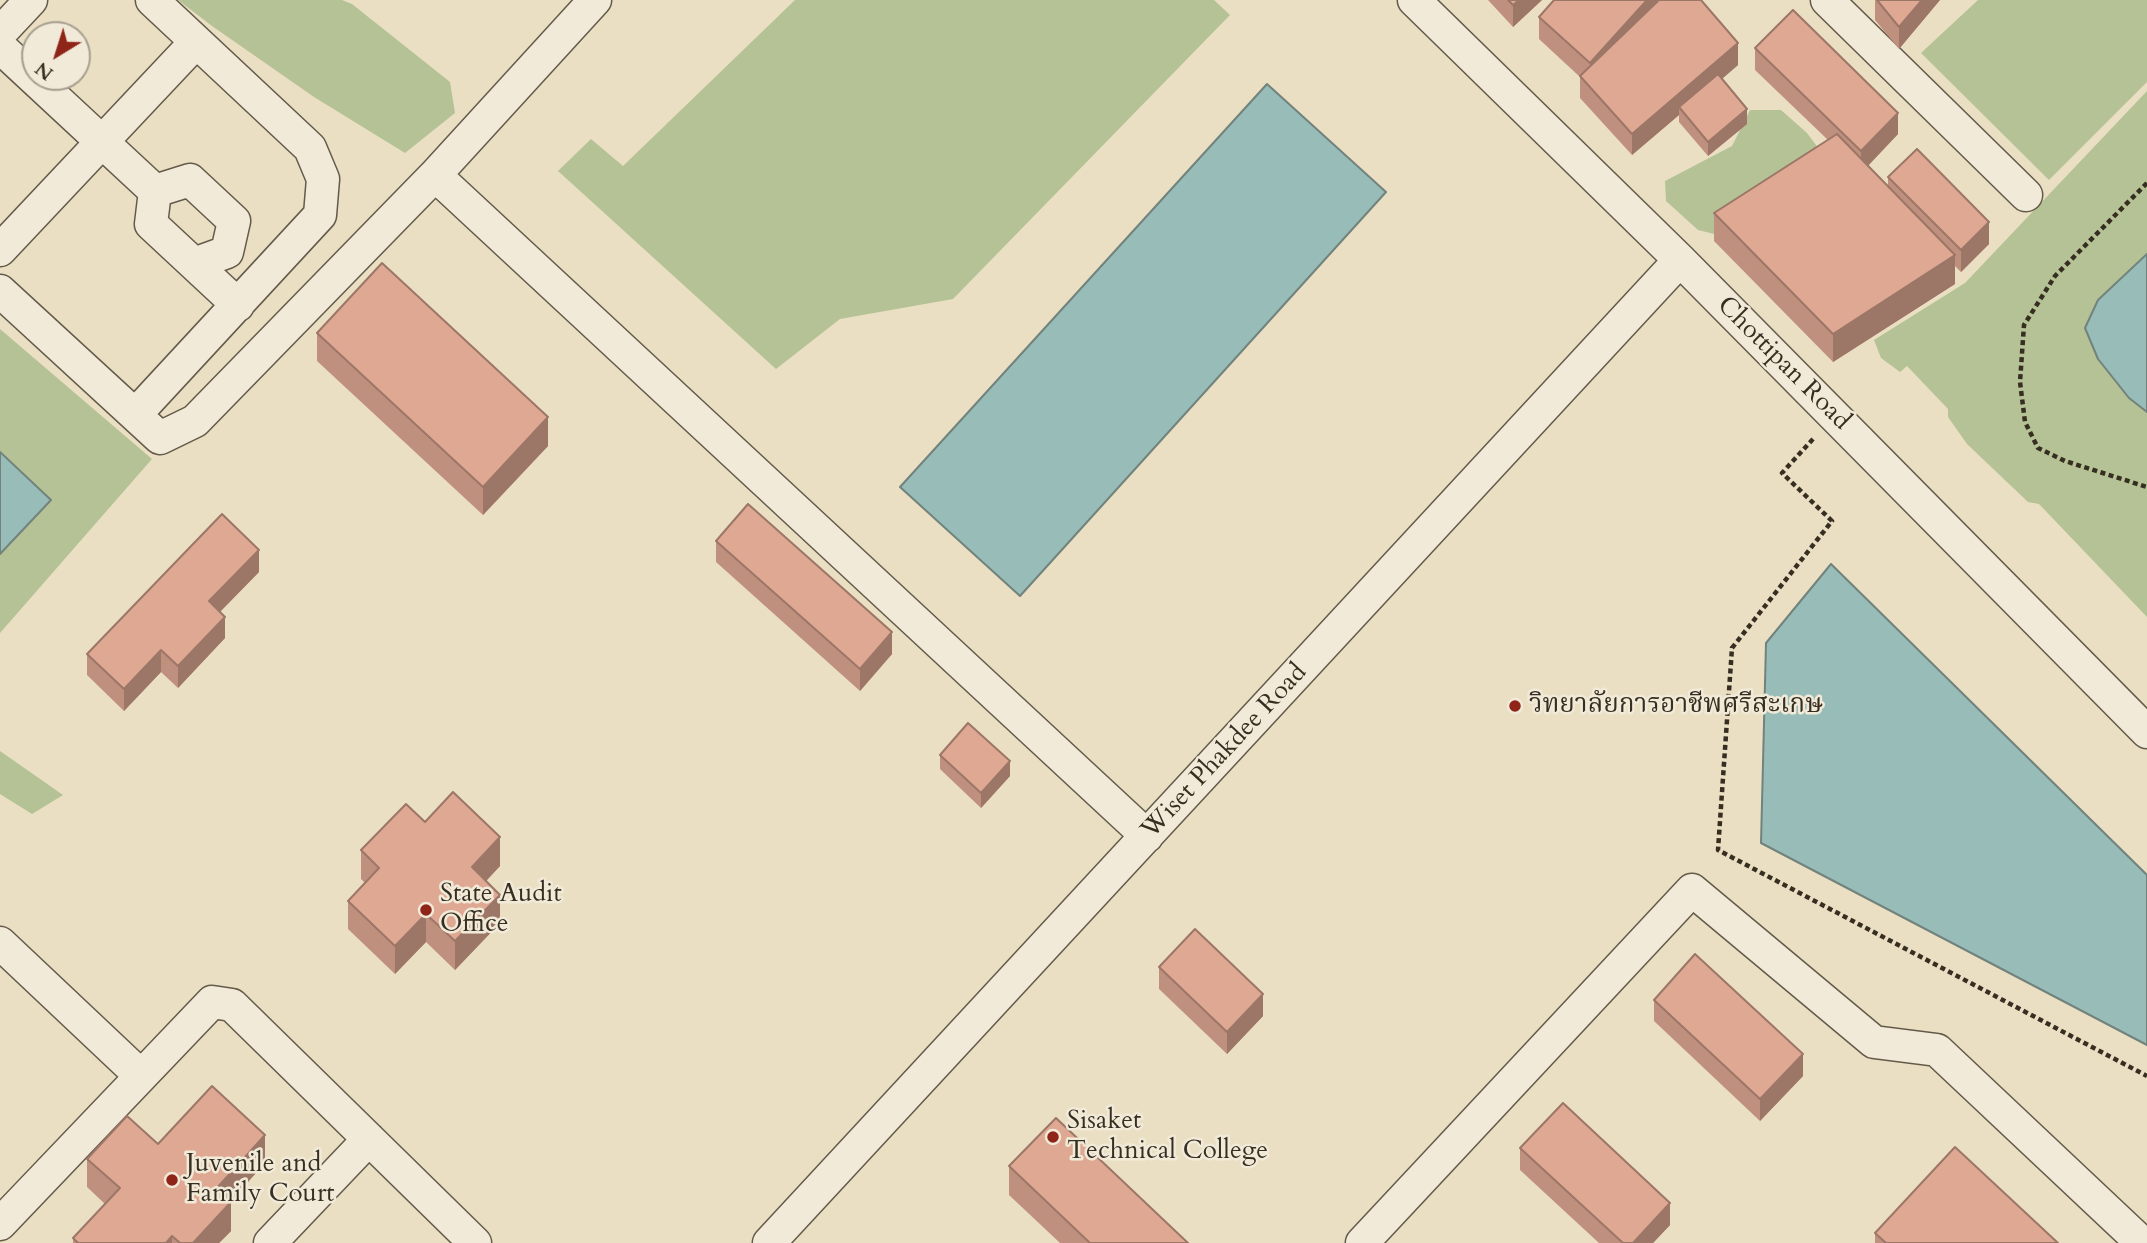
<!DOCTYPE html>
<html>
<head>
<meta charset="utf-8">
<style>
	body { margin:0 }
	#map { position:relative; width:2147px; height:1243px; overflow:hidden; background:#eadfc3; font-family:Cardo,serif }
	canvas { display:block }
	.north { position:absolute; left:21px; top:21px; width:70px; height:70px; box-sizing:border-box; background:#f1ead8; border:2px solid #a79f8f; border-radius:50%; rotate:218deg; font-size:19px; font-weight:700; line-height:28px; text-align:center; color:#372e22 }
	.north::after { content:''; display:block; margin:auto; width:24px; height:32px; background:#8f2418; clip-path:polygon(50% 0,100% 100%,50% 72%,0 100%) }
</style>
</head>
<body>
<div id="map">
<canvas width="2147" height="1243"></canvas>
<div class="north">N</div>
</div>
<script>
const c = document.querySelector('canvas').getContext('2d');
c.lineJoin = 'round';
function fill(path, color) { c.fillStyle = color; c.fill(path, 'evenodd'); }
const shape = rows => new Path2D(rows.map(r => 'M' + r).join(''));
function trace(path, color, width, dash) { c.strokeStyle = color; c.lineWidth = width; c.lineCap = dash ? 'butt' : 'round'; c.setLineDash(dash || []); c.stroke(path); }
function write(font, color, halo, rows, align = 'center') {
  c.font = font + ' Cardo,"Noto Serif Thai",serif'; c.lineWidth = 5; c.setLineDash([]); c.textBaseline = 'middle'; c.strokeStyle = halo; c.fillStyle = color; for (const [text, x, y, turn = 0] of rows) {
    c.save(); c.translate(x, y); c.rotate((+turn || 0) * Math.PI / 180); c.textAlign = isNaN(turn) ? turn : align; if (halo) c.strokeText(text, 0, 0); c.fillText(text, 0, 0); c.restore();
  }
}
fill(shape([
	[178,0,342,0,352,4,450,82,455,113,405,153,314,97,212,26],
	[795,0,1214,0,1230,15,953,299,840,319,776,369,558,171,591,139,623,166],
	[1978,0,2147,0,2147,82,2049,180,1921,53],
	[2147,91,2147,617,2039,504,2028,502,1967,444,1948,417,1948,409,1907,366,1900,372,1881,358,1874,340,1965,283],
	[1750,110,1781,110,1807,133,1825,157,1714,234,1698,230,1666,201,1665,181,1732,146],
	[0,329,152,459,0,633],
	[0,751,63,795,32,814,0,794]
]), '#b5c295');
const water = shape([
	[1267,84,1386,192,1020,596,900,487,1267,84],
	[2147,254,2147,412,2129,398,2098,359,2085,328,2098,300,2147,254],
	[0,452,51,500,0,554,0,452],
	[1831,564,2147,875,2147,1045,1761,843,1766,643,1831,564]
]);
fill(water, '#98bcb8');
trace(water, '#71837c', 2);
const minor = shape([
	[1414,0,1680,260,2147,732],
	[1827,0,2026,195],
	[0,33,31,0],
	[0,47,155,191],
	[435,175,595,0],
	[190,180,234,221,227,252,194,264,151,224,155,191,190,180],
	[0,250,196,42],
	[194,264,238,305],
	[0,291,160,438,195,421,435,175,1147,836],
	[135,415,320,215,323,179,310,148,152,0],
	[0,943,141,1076],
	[0,1224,212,1002,232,1005,475,1243],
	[270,1243,369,1139],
	[769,1243,1680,260],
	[1362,1243,1692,890,1874,1042,1937,1050,2142,1243]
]);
trace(minor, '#645a4a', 35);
trace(shape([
	[2147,183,2055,276,2024,325,2020,382,2025,422,2038,448,2065,461,2147,487],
	[1813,439,1782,473,1832,521,1732,648,1718,850,2147,1076]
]), '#372e22', 4.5, [5, 3.5]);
trace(minor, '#f1ead8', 32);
fill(shape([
	[1488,0,1542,0,1513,27],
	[1875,0,1940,0,1899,49,1875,20],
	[1539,17,1738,65,1722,79,1747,124,1708,156,1679,122,1679,115,1632,155,1580,98,1580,77,1539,39],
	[1755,48,1898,134,1868,166,1888,187,1888,177,1989,244,1961,272,1955,266,1955,284,1833,362,1714,241,1714,213,1828,140,1755,70],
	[317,333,548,446,483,515,317,361],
	[716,541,892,654,860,691,716,562],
	[259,572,220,612,225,638,178,688,161,672,124,711,87,675,87,654],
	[940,755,1010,776,981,808,940,769],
	[425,822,500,866,486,881,500,923,455,970,426,942,395,974,348,929,348,901,365,883,361,879,361,850],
	[1159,967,1263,1016,1227,1054,1159,989],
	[1654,1000,1803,1076,1760,1121,1654,1021],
	[158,1144,265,1163,230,1202,231,1231,219,1243,73,1243,73,1238,105,1204,87,1187,87,1159],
	[1520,1148,1670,1225,1653,1243,1599,1243,1520,1170],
	[1009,1166,1188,1243,1060,1243,1009,1195],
	[1875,1233,2058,1243,1875,1243]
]), '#c0907e');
fill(shape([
	[1519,0,1542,0,1513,27,1513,5],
	[1647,0,1666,0,1590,85,1590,63],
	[1922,0,1940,0,1899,49,1899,27],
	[1738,43,1738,65,1683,112,1679,107,1679,115,1632,155,1632,134],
	[1747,109,1747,124,1708,156,1708,142],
	[1898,113,1898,134,1861,173,1861,151],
	[1989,222,1989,244,1961,272,1961,250],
	[1955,255,1955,284,1833,362,1833,334],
	[548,417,548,446,483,515,483,487],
	[259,550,259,572,209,623,209,601],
	[225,617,225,638,178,688,178,666],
	[892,632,892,654,860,691,860,669],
	[161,650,161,672,124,711,124,689],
	[1010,761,1010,776,981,808,981,793],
	[500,837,500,866,472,896,472,867],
	[500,895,500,923,455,970,455,941],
	[426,914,426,942,395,974,395,946],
	[1263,994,1263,1016,1227,1054,1227,1032],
	[1803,1054,1803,1076,1760,1121,1760,1099],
	[265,1135,265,1163,216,1217,216,1189],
	[231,1202,231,1231,219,1243,193,1243],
	[1670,1203,1670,1225,1653,1243,1633,1243],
	[172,1236,172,1243,166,1243]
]), '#9c7667');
const building = shape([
	[1508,0,1519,0,1513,5,1508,0],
	[1554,0,1647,0,1590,63,1539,17,1554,0],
	[1659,0,1701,0,1738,43,1632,134,1580,76,1659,0],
	[1877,0,1922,0,1899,27,1877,0],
	[1793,10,1898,113,1861,151,1755,48,1793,10],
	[1718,74,1747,109,1708,142,1679,107,1718,74],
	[1837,134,1955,255,1833,334,1714,213,1837,134],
	[1917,149,1989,222,1961,250,1888,177,1917,149],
	[382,263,548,417,483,487,317,333,382,263],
	[748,504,892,632,860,669,716,541,748,504],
	[222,514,259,550,209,601,225,617,178,666,161,650,124,689,87,654,222,514],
	[968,723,1010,761,981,793,940,755,968,723],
	[453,792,500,837,472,867,500,895,455,941,426,914,395,946,348,901,379,868,361,850,406,804,425,822,453,792],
	[1195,929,1263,994,1227,1032,1159,967,1195,929],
	[1695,954,1803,1054,1760,1099,1654,1000,1695,954],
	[212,1086,265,1135,216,1189,231,1202,193,1243,180,1243,172,1236,166,1243,78,1243,73,1238,120,1188,87,1159,127,1116,158,1144,212,1086],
	[1563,1103,1670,1203,1633,1243,1623,1243,1520,1148,1563,1103],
	[1056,1118,1188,1243,1090,1243,1009,1166,1056,1118],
	[1955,1147,2058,1243,1886,1243,1875,1233,1955,1147]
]);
fill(building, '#dfa893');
trace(building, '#9c7667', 2);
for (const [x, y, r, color] of [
	[1515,706,7,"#8f2418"],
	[426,910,7,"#8f2418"],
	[1053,1137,7,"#8f2418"],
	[172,1180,7,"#8f2418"]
]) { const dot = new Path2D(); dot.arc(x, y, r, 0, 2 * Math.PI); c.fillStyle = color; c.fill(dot); trace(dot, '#f1ead8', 2.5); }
write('26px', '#372e22', '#f1ead8', [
	["Chottipan Road",1783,364,45],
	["Wiset Phakdee Road",1225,752,-47]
]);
write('26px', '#372e22', '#f1ead8', [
	["วิทยาลัยการอาชีพศรีสะเกษ",1529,706],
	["State Audit",440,895],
	["Office",440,925],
	["Sisaket",1067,1122],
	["Technical College",1067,1152],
	["Juvenile and",186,1165],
	["Family Court",186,1195]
], 'left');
</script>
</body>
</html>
